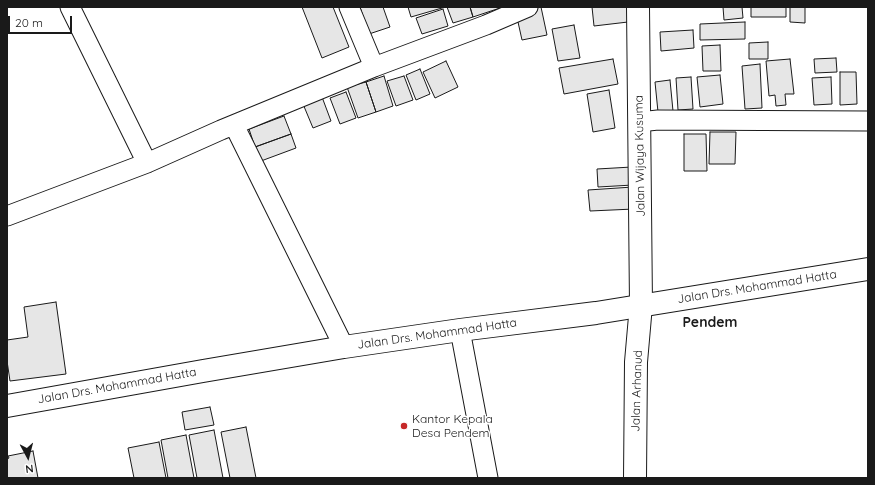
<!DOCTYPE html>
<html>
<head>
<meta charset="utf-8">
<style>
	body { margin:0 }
	#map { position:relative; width:875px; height:485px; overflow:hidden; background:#fff; font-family:Quicksand,sans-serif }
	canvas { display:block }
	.frame { position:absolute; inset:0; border:8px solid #1a1a1a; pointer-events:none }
	.north { position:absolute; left:8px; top:437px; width:40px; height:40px; -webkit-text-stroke:3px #fff; paint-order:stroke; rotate:173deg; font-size:11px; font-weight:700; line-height:16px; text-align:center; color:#1a1a1a }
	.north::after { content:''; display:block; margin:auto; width:14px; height:18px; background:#1a1a1a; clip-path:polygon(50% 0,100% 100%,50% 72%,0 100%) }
	.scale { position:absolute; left:8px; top:16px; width:64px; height:18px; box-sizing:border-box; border:2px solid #1a1a1a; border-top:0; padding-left:5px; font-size:12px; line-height:14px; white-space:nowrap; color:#1a1a1a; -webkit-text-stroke:3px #fff; paint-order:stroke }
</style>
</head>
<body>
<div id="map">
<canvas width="875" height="485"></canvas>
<div class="frame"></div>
<div class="north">N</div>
<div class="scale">20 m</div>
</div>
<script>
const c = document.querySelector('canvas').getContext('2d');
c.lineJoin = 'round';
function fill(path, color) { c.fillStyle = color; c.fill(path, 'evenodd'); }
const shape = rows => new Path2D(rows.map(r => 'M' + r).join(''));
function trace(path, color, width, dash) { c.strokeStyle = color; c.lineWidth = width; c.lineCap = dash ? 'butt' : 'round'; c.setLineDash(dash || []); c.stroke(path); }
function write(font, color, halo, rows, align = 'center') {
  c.font = font + ' Quicksand,sans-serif'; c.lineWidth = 3; c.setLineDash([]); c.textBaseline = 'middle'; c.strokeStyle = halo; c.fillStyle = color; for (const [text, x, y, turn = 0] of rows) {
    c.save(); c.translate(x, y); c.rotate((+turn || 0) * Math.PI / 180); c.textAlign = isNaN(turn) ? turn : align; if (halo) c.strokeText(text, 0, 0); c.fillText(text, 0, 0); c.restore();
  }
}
const building = shape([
	[302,7,333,7,349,47,322,58,302,7],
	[360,7,383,7,390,27,369,34,360,7],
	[408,7,442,7,442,8,411,17,408,7],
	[447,7,470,7,473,17,453,23,447,7],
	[470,7,500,7,500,8,473,17,470,7],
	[541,7,547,35,522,40,516,13,541,7],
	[592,7,627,7,628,22,594,26,592,7],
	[723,7,742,7,743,18,724,20,723,7],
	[751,7,786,7,786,17,751,17,751,7],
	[790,7,805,7,805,23,790,22,790,7],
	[443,9,448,26,422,34,416,18,443,9],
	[745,22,745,39,700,40,700,24,745,22],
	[574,25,580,58,558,61,552,29,574,25],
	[693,30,694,48,661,51,660,32,693,30],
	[768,42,768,59,749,59,749,43,768,42],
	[720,45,721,71,703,71,702,46,720,45],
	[836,58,837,72,815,73,814,59,836,58],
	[613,59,618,84,564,94,559,68,613,59],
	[790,59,794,94,785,94,786,105,776,106,775,95,769,96,766,61,790,59],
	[446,61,458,87,435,98,423,72,446,61],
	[760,64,762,108,745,109,742,66,760,64],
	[420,69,430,94,416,100,406,75,420,69],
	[840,72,856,72,857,104,840,105,840,72],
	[720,75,723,104,700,107,697,77,720,75],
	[384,76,393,106,376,112,366,82,384,76],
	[404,76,413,100,396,106,387,81,404,76],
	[691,77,693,109,678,110,676,78,691,77],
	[831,77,832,104,814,105,812,78,831,77],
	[670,80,673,111,658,112,655,82,670,80],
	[366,82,376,112,358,118,347,87,366,82],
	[609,90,615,128,593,132,587,94,609,90],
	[346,92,356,118,340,124,330,98,346,92],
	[322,97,331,121,313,128,303,104,322,97],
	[284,116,291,134,255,147,249,129,284,116],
	[710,132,736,132,735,164,709,164,710,132],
	[291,134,296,148,261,161,255,147,291,134],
	[684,134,706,134,707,171,684,171,684,134],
	[632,167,633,185,598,187,597,169,632,167],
	[633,187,634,209,590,211,588,190,633,187],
	[56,302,66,374,10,381,7,361,7,340,28,337,24,307,56,302],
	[210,407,214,425,185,430,182,412,210,407],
	[246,427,256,478,230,478,221,432,246,427],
	[214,430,223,478,197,478,189,435,214,430],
	[186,435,194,478,168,478,161,440,186,435],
	[159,442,166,478,134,478,128,448,159,442],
	[33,451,38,478,7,478,7,459,9,458,8,456,33,451]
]);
fill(building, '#e6e6e6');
trace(building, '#1a1a1a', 1);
const minor = shape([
	[70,7,147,163],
	[349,7,374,67],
	[639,122,658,120,868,121],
	[234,125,344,347],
	[7,216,147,163,221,130,374,67,486,25,528,7],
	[460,330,488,478]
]);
const tertiary = shape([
	[635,478,636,362,641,305]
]);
const secondary = shape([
	[638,7,641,305]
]);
const primary = shape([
	[7,406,203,371,344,347,460,330,596,313,868,269]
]);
trace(minor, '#1a1a1a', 21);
trace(tertiary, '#1a1a1a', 24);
trace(secondary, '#1a1a1a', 24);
trace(primary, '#1a1a1a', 24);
trace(minor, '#fff', 19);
trace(tertiary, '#fff', 22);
trace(secondary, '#fff', 22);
trace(primary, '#fff', 22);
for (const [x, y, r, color] of [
	[404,426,4,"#c62828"]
]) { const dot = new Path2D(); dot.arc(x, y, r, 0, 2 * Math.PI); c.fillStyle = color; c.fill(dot); trace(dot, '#fff', 1.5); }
write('12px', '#1a1a1a', '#fff', [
	["Jalan Wijaya Kusuma",640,156,-91],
	["Jalan Drs. Mohammad Hatta",757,287,-9],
	["Jalan Drs. Mohammad Hatta",437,334,-8],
	["Jalan Drs. Mohammad Hatta",117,386,-10],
	["Jalan Arhanud",637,391,-88]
]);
write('12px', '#1a1a1a', '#fff', [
	["Kantor Kepala",412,419],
	["Desa Pendem",412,433]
], 'left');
write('bold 14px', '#1a1a1a', '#fff', [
	["Pendem",710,323]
]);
</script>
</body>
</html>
